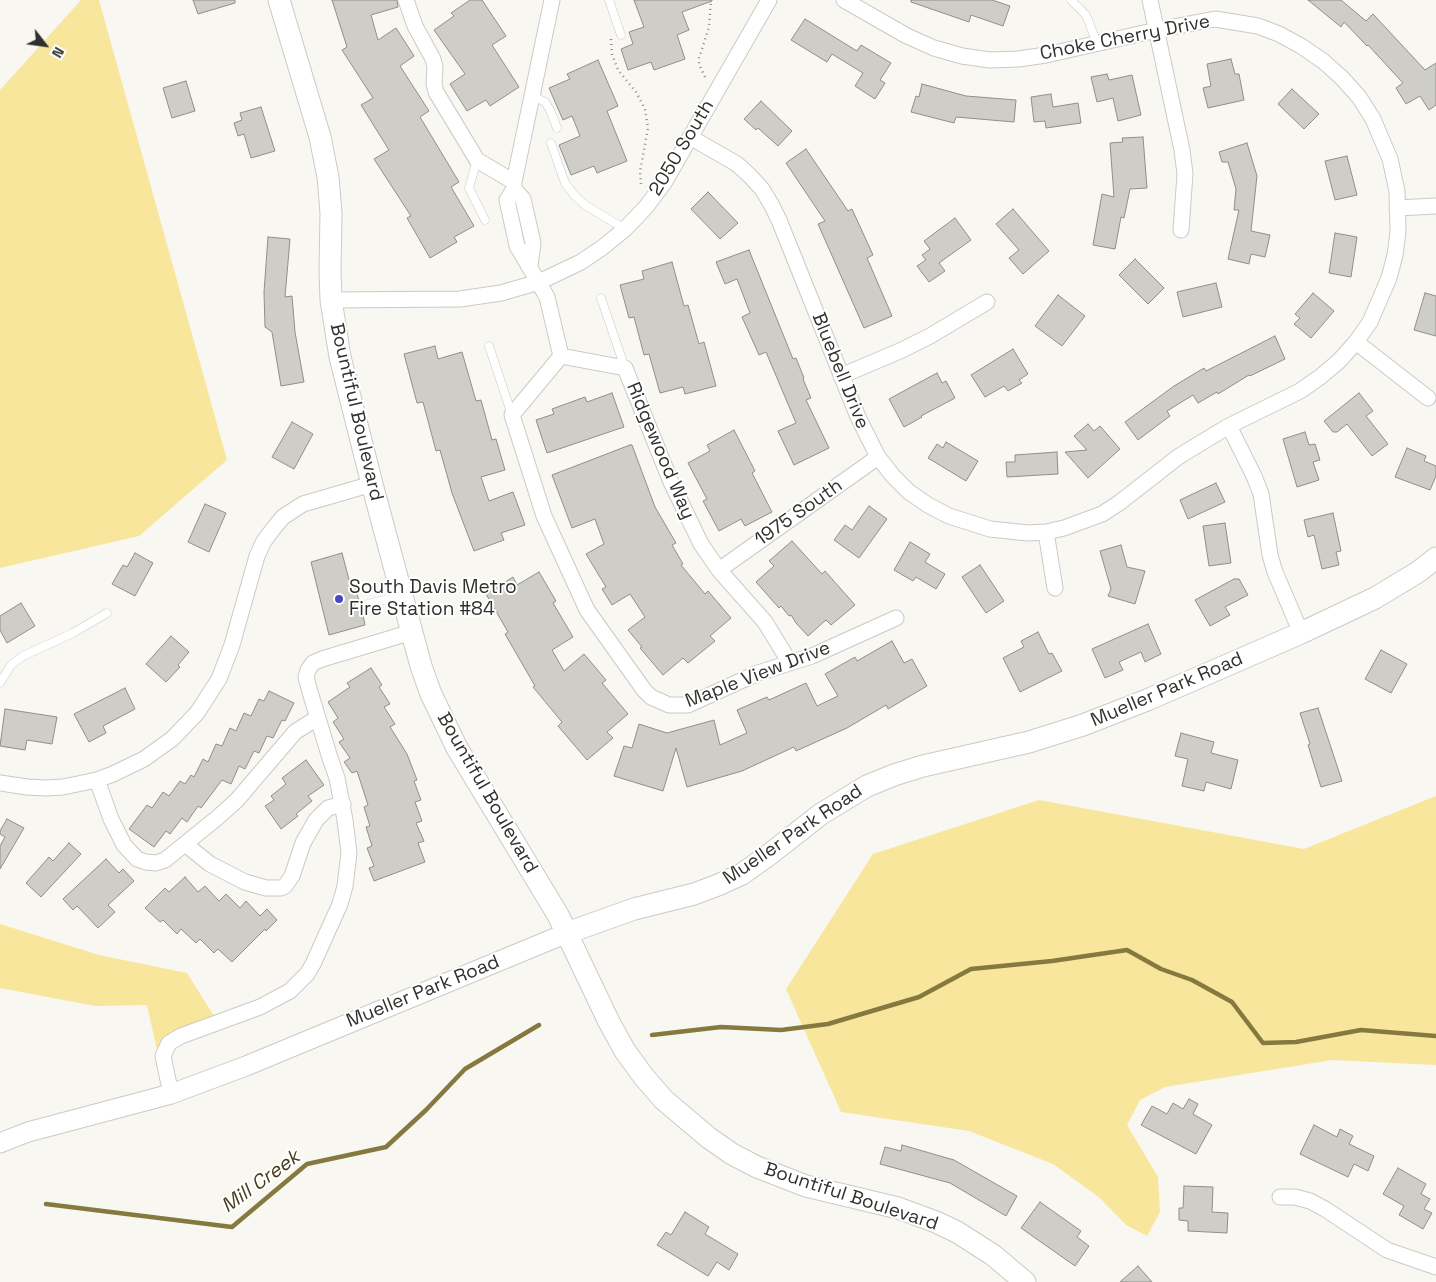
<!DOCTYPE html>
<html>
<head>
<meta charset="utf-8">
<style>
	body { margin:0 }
	#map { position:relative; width:1436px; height:1282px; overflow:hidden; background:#f9f7f2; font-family:"Space Grotesk",sans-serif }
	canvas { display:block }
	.north { position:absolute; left:20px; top:20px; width:50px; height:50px; -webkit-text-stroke:4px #fff; paint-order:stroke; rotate:120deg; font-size:14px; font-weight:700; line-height:20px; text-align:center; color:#30302e }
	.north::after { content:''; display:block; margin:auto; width:18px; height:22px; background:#30302e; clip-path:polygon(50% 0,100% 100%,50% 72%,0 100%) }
</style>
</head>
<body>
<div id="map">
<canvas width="1436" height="1282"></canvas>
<div class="north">N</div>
</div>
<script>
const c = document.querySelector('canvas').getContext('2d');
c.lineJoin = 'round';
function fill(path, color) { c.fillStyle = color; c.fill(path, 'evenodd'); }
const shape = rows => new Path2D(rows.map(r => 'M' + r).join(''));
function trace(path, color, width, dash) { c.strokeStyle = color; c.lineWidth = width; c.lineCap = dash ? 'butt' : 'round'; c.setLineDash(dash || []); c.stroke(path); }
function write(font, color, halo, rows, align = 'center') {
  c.font = font + ' "Space Grotesk",sans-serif'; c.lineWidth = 4; c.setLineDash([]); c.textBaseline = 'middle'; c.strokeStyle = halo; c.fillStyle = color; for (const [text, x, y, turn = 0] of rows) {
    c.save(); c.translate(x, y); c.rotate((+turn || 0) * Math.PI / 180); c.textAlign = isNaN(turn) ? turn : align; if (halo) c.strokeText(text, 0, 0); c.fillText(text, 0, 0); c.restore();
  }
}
fill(shape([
	[81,0,99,0,227,460,139,536,0,568,0,90],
	[1436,796,1436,1065,1332,1060,1165,1087,1140,1100,1127,1125,1158,1177,1160,1212,1147,1236,1126,1225,1100,1198,1053,1164,969,1131,841,1112,786,989,873,854,1039,800,1304,849],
	[0,924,99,955,187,973,214,1016,157,1050,147,1005,95,1006,0,988]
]), '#f7e69b');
trace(shape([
	[652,1035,721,1027,781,1030,828,1024,919,997,971,969,1052,961,1127,950,1161,969,1192,980,1232,1002,1263,1043,1296,1042,1361,1030,1436,1036],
	[46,1204,232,1227,307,1164,386,1147,426,1110,465,1069,539,1025]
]), '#867940', 4.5);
const building = shape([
	[193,0,235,0,235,3,198,14,193,0],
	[332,0,397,0,398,7,371,15,378,40,396,28,414,56,400,66,429,111,420,117,459,182,451,187,474,226,454,237,457,242,430,258,407,218,411,216,374,159,389,150,361,105,373,98,342,50,347,47,332,0],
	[470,0,482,0,506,36,492,45,519,87,490,106,486,100,467,111,450,84,465,74,434,30,454,16,451,13,470,0],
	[634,0,712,0,712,1,682,12,689,30,677,35,685,59,654,70,651,62,628,70,621,49,633,44,629,32,644,27,634,0],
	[911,0,992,0,1010,6,1003,26,971,15,969,22,911,2,911,0],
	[1308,0,1341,0,1366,21,1373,14,1425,70,1436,63,1436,105,1429,110,1420,96,1406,104,1396,88,1403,83,1368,45,1367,46,1344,22,1341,27,1308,0],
	[805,19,857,51,861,45,891,63,880,80,885,83,875,99,855,86,863,73,832,54,827,62,791,40,805,19],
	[1231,59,1235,74,1239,74,1244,100,1208,108,1203,88,1211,86,1207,64,1231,59],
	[598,60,618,106,607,111,627,161,597,173,594,166,571,175,559,145,580,136,572,116,563,120,549,88,570,79,567,74,598,60],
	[1107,74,1109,80,1132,75,1141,115,1118,121,1113,98,1097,102,1091,77,1107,74],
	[186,81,195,111,172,118,163,88,186,81],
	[922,84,966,96,1016,100,1014,122,956,117,954,123,911,112,916,96,919,97,922,84],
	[1292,89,1319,114,1304,129,1278,104,1292,89],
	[1051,94,1053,107,1078,103,1081,123,1046,128,1045,121,1034,122,1031,97,1051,94],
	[761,101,792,131,778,146,758,128,756,130,744,119,761,101],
	[261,107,275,151,251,158,244,134,238,136,234,123,242,120,240,113,261,107],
	[1143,137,1147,188,1130,189,1124,218,1121,217,1115,249,1093,245,1102,194,1114,197,1110,143,1123,142,1122,138,1143,137],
	[1247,143,1257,176,1251,231,1270,235,1265,257,1251,254,1249,264,1228,259,1239,210,1234,210,1236,189,1228,162,1222,162,1219,152,1247,143],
	[806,149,848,211,852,209,873,255,867,258,892,316,864,328,818,224,825,221,786,163,806,149],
	[1347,156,1357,195,1335,200,1325,161,1347,156],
	[708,192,738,223,720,239,691,209,708,192],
	[1013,209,1049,251,1023,274,1009,258,1019,250,996,224,1013,209],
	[955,218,971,240,939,263,945,271,929,282,917,266,926,260,922,255,930,249,924,241,955,218],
	[1335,233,1357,237,1351,277,1329,273,1335,233],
	[268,237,290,239,285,297,292,296,295,332,304,382,281,386,272,332,265,327,264,292,268,237],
	[749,250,793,359,796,358,804,378,803,379,811,398,806,400,829,448,794,465,778,431,796,423,766,352,759,355,742,317,750,313,737,279,725,284,716,262,749,250],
	[1135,259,1164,288,1148,304,1119,275,1135,259],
	[672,262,684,306,688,305,699,344,704,342,716,386,685,394,683,387,660,393,649,354,644,355,634,317,629,318,620,285,644,279,642,271,672,262],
	[1216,283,1222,307,1183,317,1177,292,1216,283],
	[1313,293,1334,311,1311,338,1294,324,1300,318,1295,314,1313,293],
	[1425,293,1436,296,1436,336,1414,330,1425,293],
	[1058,295,1085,316,1062,346,1035,326,1058,295],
	[1275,336,1285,359,1250,376,1249,375,1218,394,1217,392,1198,403,1193,395,1167,411,1170,416,1138,440,1125,422,1174,386,1204,368,1206,371,1275,336],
	[435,346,438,359,462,352,476,401,481,400,492,440,496,439,505,470,481,477,489,501,513,492,525,525,501,533,504,540,474,551,452,493,440,450,436,451,423,402,417,403,404,354,435,346],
	[1013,349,1028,374,1019,380,1022,383,1008,391,1004,386,985,397,971,375,1013,349],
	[937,373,942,383,946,381,955,398,921,416,922,417,904,427,889,399,937,373],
	[612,393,624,427,547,453,536,420,554,414,552,409,585,397,587,402,612,393],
	[1359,393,1373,411,1366,416,1388,444,1372,456,1347,424,1337,432,1333,432,1324,421,1359,393],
	[292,422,313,434,294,469,272,457,292,422],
	[1088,424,1094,431,1100,426,1120,449,1088,478,1065,452,1087,450,1074,436,1088,424],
	[734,430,755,471,752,473,772,512,745,526,741,519,719,531,703,501,707,499,688,463,710,451,707,445,734,430],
	[1305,432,1309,445,1315,444,1320,460,1313,462,1319,480,1297,487,1283,439,1305,432],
	[946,442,978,461,966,481,928,458,937,444,943,448,946,442],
	[630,445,632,445,655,507,676,543,672,545,683,564,681,565,705,594,708,591,731,618,710,636,715,641,688,663,683,658,663,675,640,648,642,647,628,630,645,617,630,594,612,605,602,589,606,587,586,554,604,544,595,519,572,528,552,475,630,445],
	[1407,448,1426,456,1424,461,1436,466,1436,476,1430,490,1395,477,1407,448],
	[1057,452,1058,474,1007,477,1006,462,1015,462,1015,455,1057,452],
	[1216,483,1225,502,1188,519,1180,500,1216,483],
	[205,504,226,513,209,552,188,542,205,504],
	[869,506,887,519,859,558,834,540,845,525,852,530,869,506],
	[1333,513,1341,551,1336,552,1339,565,1322,569,1314,535,1308,537,1304,520,1333,513],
	[1225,523,1231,563,1209,566,1203,526,1225,523],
	[792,541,822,574,825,571,855,605,831,625,826,620,808,636,796,623,791,615,789,616,781,606,779,608,756,582,774,566,769,561,792,541],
	[910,542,930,554,925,562,945,574,936,589,916,577,913,581,894,570,910,542],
	[1121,545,1127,567,1145,571,1135,604,1108,596,1111,589,1100,551,1121,545],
	[135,553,153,563,135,596,112,584,123,565,127,567,135,553],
	[342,553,351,587,355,586,359,601,355,604,355,608,358,611,362,611,365,625,329,635,311,562,342,553],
	[980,565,1004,601,986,613,962,577,980,565],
	[539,572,556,601,553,603,573,637,552,650,564,671,584,654,606,680,602,683,628,714,607,732,613,738,587,760,558,726,562,722,533,687,535,686,505,634,508,632,486,594,513,577,517,585,539,572],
	[1234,579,1239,579,1248,595,1225,607,1230,615,1210,626,1195,600,1234,579],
	[21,603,35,626,7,643,0,630,0,616,21,603],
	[1148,624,1161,654,1145,662,1141,652,1119,662,1123,670,1105,678,1092,649,1148,624],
	[1038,632,1049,654,1052,653,1062,671,1020,692,1003,658,1024,647,1021,641,1038,632],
	[171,636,189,652,178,665,180,667,166,682,146,664,171,636],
	[892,641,904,663,912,659,927,686,888,709,886,705,847,728,796,751,794,747,742,771,687,787,676,748,663,791,614,776,624,746,632,748,639,724,667,733,714,720,720,745,747,733,737,710,767,697,769,700,806,683,817,706,838,696,825,674,855,657,857,661,892,641],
	[1381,650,1407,664,1391,693,1365,679,1381,650],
	[371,668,382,685,379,687,390,704,384,707,395,724,390,727,407,754,417,780,414,781,421,800,415,802,422,821,416,823,424,841,418,843,425,862,374,881,369,868,374,866,367,848,372,846,366,827,370,826,364,807,368,805,357,771,352,773,344,762,350,758,339,742,344,739,333,722,338,718,328,702,350,687,347,683,371,668],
	[125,688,135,709,103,726,106,733,89,742,74,714,125,688],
	[269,691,294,703,285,721,282,720,273,738,267,736,259,753,254,751,245,769,239,766,231,784,222,780,201,808,198,806,187,822,182,818,170,834,166,831,154,847,129,829,147,805,152,808,163,792,169,796,180,781,185,784,191,775,194,777,203,759,208,762,216,744,222,746,230,728,236,731,244,713,251,716,259,699,264,701,269,691],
	[1318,708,1342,781,1321,787,1308,745,1310,744,1300,713,1318,708],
	[5,709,57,717,52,744,27,740,25,750,0,746,5,709],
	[1181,733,1214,742,1211,753,1238,760,1231,789,1206,782,1204,791,1182,786,1188,759,1175,756,1181,733],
	[306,760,324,785,308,796,312,801,296,814,298,816,281,829,265,806,274,800,271,796,286,784,282,778,306,760],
	[7,819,24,828,0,869,0,846,5,837,0,834,0,831,7,819],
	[69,843,81,854,41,897,26,883,49,857,53,861,69,843],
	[106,859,119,873,123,869,134,881,108,905,115,912,98,928,77,906,73,910,63,899,106,859],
	[185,877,198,892,205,886,219,901,226,894,240,908,246,901,260,916,267,909,277,920,266,931,265,929,232,962,218,949,214,953,200,939,196,943,181,929,177,934,163,920,160,922,145,908,165,888,169,892,185,877],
	[1189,1099,1198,1104,1193,1114,1212,1125,1196,1154,1141,1125,1152,1106,1167,1114,1173,1103,1183,1109,1189,1099],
	[1314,1125,1337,1137,1340,1129,1353,1136,1349,1144,1374,1156,1368,1171,1354,1164,1348,1177,1300,1154,1314,1125],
	[902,1145,954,1160,1017,1196,1006,1216,950,1183,880,1164,885,1147,901,1151,902,1145],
	[1398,1168,1426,1184,1421,1194,1430,1199,1424,1209,1432,1213,1423,1229,1399,1215,1404,1206,1383,1194,1398,1168],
	[1184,1186,1213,1187,1212,1212,1228,1213,1227,1233,1188,1231,1188,1221,1179,1220,1179,1208,1183,1208,1184,1186],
	[1040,1202,1081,1231,1077,1237,1089,1246,1075,1266,1021,1228,1040,1202],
	[685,1212,709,1227,705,1234,738,1254,729,1270,717,1262,708,1276,657,1245,666,1232,671,1235,685,1212],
	[1138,1266,1152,1282,1120,1282,1138,1266]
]);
fill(building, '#cecdc8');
trace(building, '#8f8e89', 1);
const service = shape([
	[609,0,621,35],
	[1071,0,1086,15,1097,43],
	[533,96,545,102,550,110,557,128],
	[551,143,565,183,575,196,585,205,625,229],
	[477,160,469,188,485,220],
	[601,298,625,368],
	[489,346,512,415],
	[360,606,400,596],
	[0,683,11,665,23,656,73,633,107,613]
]);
const minor = shape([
	[406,0,415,26,433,59,435,67,434,84,436,92,477,160,514,182,514,189,507,200,517,246,547,297,561,356],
	[1150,0,1182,150,1185,174,1181,230],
	[690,137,737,164,750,176,762,189,771,204,779,220,858,417,878,457,893,476,909,492,928,505,949,516,990,529,1028,533,1046,532,1064,528,1102,514,1119,503,1178,457,1204,441,1229,426,1300,391,1320,377,1339,361,1356,342,1370,322,1389,278,1395,255,1398,232,1397,191,1390,159,1373,119,1359,97,1342,78,1323,61,1301,46,1279,34,1258,26,1215,19,1157,30,1046,55,1018,59,990,60,962,56,934,48,907,36,844,0],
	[514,182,552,0],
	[514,189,523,199,533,243,530,266],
	[1397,208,1436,206],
	[331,300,460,299,501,293,539,282,581,262,603,247,625,229,646,207,664,183,769,0],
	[1356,342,1428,398],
	[561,356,512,415,544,516,587,610,644,690,651,697,669,705,688,705,758,673,812,656,896,618],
	[561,356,625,368,671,482,701,544,719,570,765,622,790,663],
	[841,376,902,350,930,336,987,302],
	[1229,426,1254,476,1261,494,1270,555,1275,572,1301,633],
	[1046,532,1055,588],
	[719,570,878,457],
	[97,780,111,819,124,845,137,859,146,862,156,863,165,860,217,818,237,800,295,732,317,718],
	[0,783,27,787,46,788,63,787,97,780,113,774,144,759,172,739,197,713,219,679,232,645,257,556,264,541,273,529,283,517,303,504,372,484],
	[185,844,210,864,245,882,266,888,281,888,285,886,292,876,303,843,316,820,328,808,343,804],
	[171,1094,163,1056,169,1043,181,1036,260,1007,290,991,307,974,313,964,340,904,345,886,349,853,345,820,337,778,330,758,310,692,306,677,308,670,313,663,322,659,412,632],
	[1280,1197,1295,1197,1310,1201,1325,1209,1387,1250,1436,1267]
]);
const tertiary = shape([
	[0,1143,28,1132,171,1094,246,1066,567,933]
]);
const secondary = shape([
	[279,0,320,137,328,177,331,213,330,271,331,300,340,357,372,484,421,666,431,694,457,748,558,915,609,1022,625,1051,644,1077,664,1100,709,1138,732,1154,757,1167,806,1186,898,1208,936,1222,957,1232,993,1255,1025,1282],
	[567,933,634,909,694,894,718,885,742,874,770,854,821,814,867,786,894,775,923,766,1029,742,1083,725,1147,700,1301,633,1375,598,1418,572,1436,558]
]);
trace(service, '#cbcac5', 9);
trace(minor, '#cbcac5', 17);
trace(tertiary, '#cbcac5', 21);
trace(secondary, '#cbcac5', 23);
trace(shape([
	[611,39,612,54,618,70,636,92,645,109,648,128,640,172,641,184],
	[705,77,699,64,699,58,709,27,711,0]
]), '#8d8c89', 2.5, [1, 4]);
trace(service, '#fff', 8);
trace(minor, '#fff', 15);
trace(tertiary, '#fff', 19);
trace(secondary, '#fff', 21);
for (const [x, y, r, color] of [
	[339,599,5,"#484bc0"]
]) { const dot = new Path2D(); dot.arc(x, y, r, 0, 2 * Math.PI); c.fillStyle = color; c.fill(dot); trace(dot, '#fff', 2); }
write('19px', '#30302e', '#fff', [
	["Choke Cherry Drive",1125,38,-11],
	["2050 South",682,148,-59],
	["Bluebell Drive",840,371,68],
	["Bountiful Boulevard",356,412,77],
	["Ridgewood Way",660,451,67],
	["1975 South",799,513,-35],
	["Maple View Drive",758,675,-21],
	["Mueller Park Road",1167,690,-23],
	["Bountiful Boulevard",487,793,60],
	["Mueller Park Road",793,835,-34],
	["Mueller Park Road",423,992,-22],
	["Bountiful Boulevard",851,1197,18]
]);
write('19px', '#30302e', '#fff', [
	["South Davis Metro",349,588],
	["Fire Station #84",349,610]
], 'left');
write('italic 20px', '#453d1a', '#fff', [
	["Mill Creek",261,1182,-36]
]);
</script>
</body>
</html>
